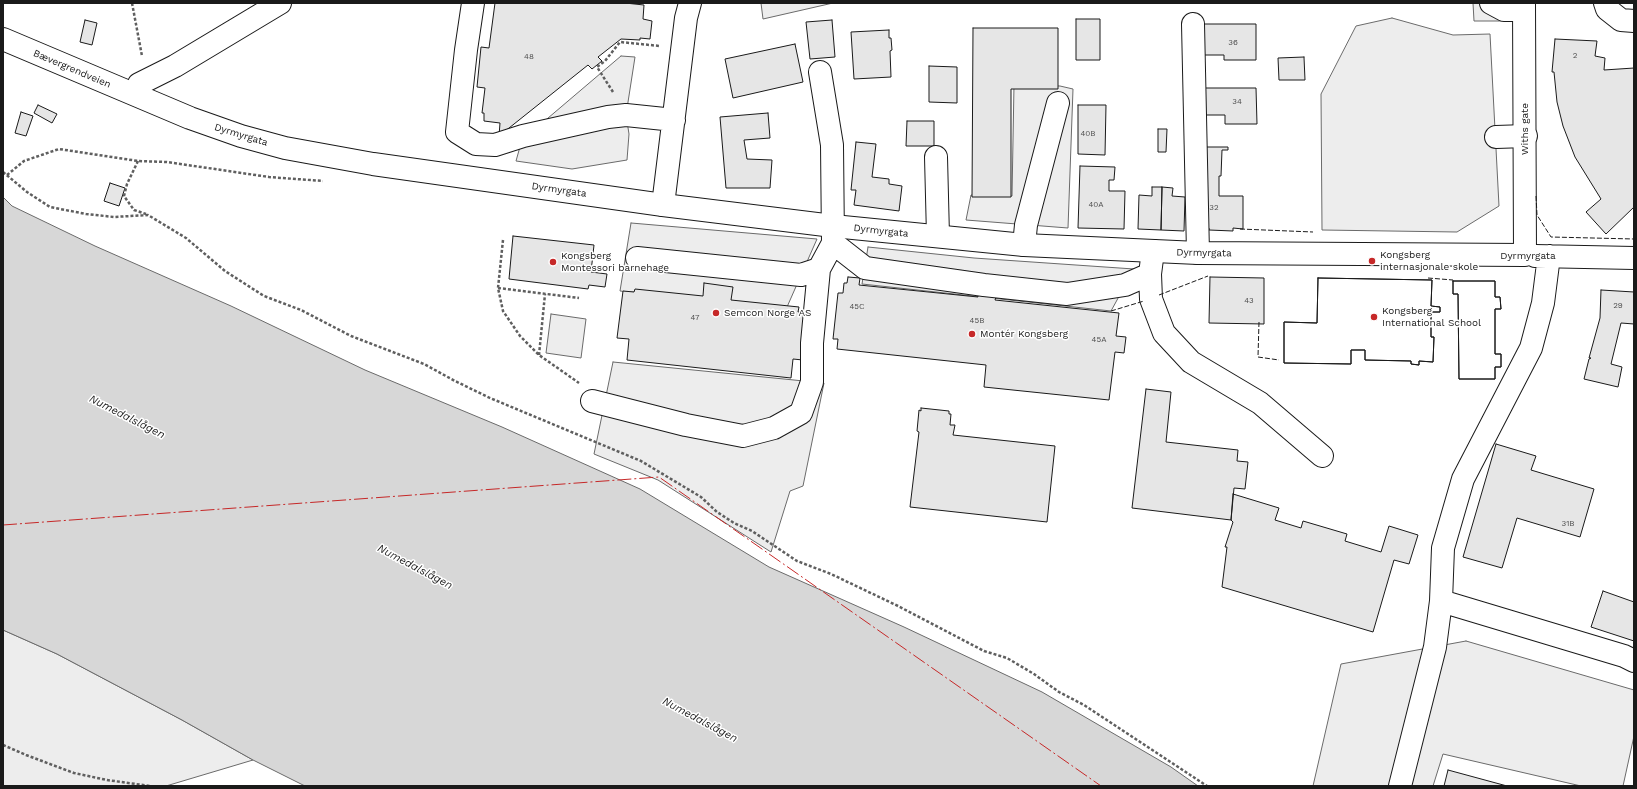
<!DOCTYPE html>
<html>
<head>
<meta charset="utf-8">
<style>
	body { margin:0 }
	#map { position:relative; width:1637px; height:789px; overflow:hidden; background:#fff; font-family:"Work Sans",sans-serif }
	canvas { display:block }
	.frame { position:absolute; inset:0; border:4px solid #1a1a1a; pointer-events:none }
</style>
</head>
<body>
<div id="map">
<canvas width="1637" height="789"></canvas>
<div class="frame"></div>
</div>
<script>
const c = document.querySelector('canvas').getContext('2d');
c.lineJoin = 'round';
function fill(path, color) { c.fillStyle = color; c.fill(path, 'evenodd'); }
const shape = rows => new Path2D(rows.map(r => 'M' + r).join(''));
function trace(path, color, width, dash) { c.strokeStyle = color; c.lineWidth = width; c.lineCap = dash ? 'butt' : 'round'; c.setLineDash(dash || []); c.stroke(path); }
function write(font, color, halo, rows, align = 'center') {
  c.font = font + ' "Work Sans",sans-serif'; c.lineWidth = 3; c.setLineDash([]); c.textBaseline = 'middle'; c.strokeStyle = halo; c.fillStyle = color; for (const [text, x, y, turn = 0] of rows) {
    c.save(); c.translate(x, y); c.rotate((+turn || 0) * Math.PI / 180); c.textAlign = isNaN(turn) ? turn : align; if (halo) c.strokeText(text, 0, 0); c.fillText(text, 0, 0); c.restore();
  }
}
const built = shape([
	[761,3,833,3,763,19,761,3],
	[1473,3,1504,3,1504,21,1474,21,1473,3],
	[1392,18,1453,35,1490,34,1499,206,1457,232,1322,230,1321,94,1356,26,1392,18],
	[621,56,635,57,626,115,629,134,627,160,572,169,516,161,523,136,530,123,541,124,621,56],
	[1014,85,1060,86,1073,89,1068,228,966,220,971,195,1012,196,1014,85],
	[631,223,817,239,787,307,620,291,631,223],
	[868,247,974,258,1134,269,1111,311,862,284,868,247],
	[551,314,586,319,581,358,546,353,551,314],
	[613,362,824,383,803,486,790,491,771,552,658,480,594,454,613,362],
	[3,630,57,654,182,720,253,760,166,786,3,786,3,630],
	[1466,641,1634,690,1634,736,1623,786,1581,786,1443,754,1433,786,1313,786,1341,664,1466,641]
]);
fill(built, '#ededed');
trace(built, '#6a6a6a', 1);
const water = shape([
	[3,197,12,206,95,246,231,306,365,370,502,427,640,489,769,567,904,627,1042,692,1171,767,1198,786,305,786,253,760,182,720,57,654,3,630,3,197]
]);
fill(water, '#d7d7d7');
trace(water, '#6a6a6a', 1);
const building = shape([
	[495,3,625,3,644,5,643,19,652,21,650,39,640,38,640,40,621,39,598,57,602,61,592,69,588,65,499,136,500,123,484,121,484,113,482,113,485,88,477,87,481,47,489,48,495,3],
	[1076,19,1100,19,1100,60,1076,60,1076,19],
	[85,20,97,23,92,45,80,42,85,20],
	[832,20,835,57,810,59,806,22,832,20],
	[1197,24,1256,24,1256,60,1224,60,1224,55,1197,55,1197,24],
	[973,28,1058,28,1058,89,1011,89,1011,197,972,197,973,28],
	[889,30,889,38,891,38,892,50,890,51,891,77,854,79,851,32,889,30],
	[1555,39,1597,41,1595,56,1605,58,1604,70,1634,68,1634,207,1606,234,1586,212,1601,199,1575,157,1563,126,1557,102,1554,72,1552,72,1555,39],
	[795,44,803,82,733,98,725,59,795,44],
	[1304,57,1305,80,1279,80,1278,58,1304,57],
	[929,66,957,67,957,103,929,102,929,66],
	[1198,88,1256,88,1257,124,1225,124,1225,115,1198,115,1198,88],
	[38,105,57,114,52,123,34,113,38,105],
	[1078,105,1106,105,1105,155,1078,154,1078,105],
	[21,112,33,116,26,136,15,133,21,112],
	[768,113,770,138,744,140,747,159,772,160,770,188,726,188,720,117,768,113],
	[907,121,934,121,934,146,906,146,907,121],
	[1158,129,1167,129,1166,152,1158,152,1158,129],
	[856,142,876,144,872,177,889,179,889,184,902,186,899,211,854,205,856,190,851,190,856,142],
	[1203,147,1228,147,1228,150,1222,150,1221,176,1219,176,1219,196,1243,196,1243,229,1233,228,1233,231,1209,230,1209,228,1199,227,1203,147],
	[1080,166,1115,167,1114,180,1109,180,1109,191,1125,191,1124,229,1078,228,1080,166],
	[110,183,125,188,119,206,104,201,110,183],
	[1152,187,1162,187,1161,230,1138,229,1139,195,1152,196,1152,187],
	[1162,187,1173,188,1172,196,1185,197,1184,231,1161,230,1162,187],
	[513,236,594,245,591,272,607,274,605,287,589,285,588,289,509,279,513,236],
	[848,277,860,278,859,285,978,297,978,295,996,297,995,300,1119,313,1116,336,1126,337,1124,353,1115,352,1109,400,984,387,986,365,837,349,838,339,833,339,838,293,843,293,844,283,847,283,848,277],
	[1210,277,1264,278,1264,324,1209,323,1210,277],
	[1318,278,1432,280,1431,306,1440,307,1440,312,1431,312,1431,337,1434,337,1433,362,1419,361,1419,365,1411,364,1411,361,1365,360,1365,350,1351,350,1351,364,1284,363,1284,322,1317,323,1318,278],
	[1318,278,1432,280,1431,306,1440,307,1440,312,1431,312,1431,337,1434,337,1433,362,1419,361,1419,365,1411,364,1411,361,1365,360,1365,350,1351,350,1351,364,1284,363,1284,322,1317,323,1318,278],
	[1453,281,1495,281,1495,297,1500,297,1501,309,1495,309,1495,354,1501,354,1501,367,1495,367,1495,379,1459,379,1458,294,1453,294,1453,281],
	[1453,281,1495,281,1495,297,1500,297,1501,309,1495,309,1495,354,1501,354,1501,367,1495,367,1495,379,1459,379,1458,294,1453,294,1453,281],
	[704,283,733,287,731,300,799,307,798,312,810,313,803,360,793,359,791,378,627,360,629,339,617,338,623,291,634,292,635,289,703,296,704,283],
	[1601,290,1634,292,1634,324,1621,323,1611,364,1622,367,1618,387,1584,379,1589,359,1591,358,1589,358,1600,318,1601,290],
	[1146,389,1171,392,1166,442,1238,450,1237,461,1248,462,1245,489,1234,488,1231,520,1132,508,1146,389],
	[921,408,949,411,949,414,951,414,950,425,955,425,953,435,1055,446,1047,522,910,507,919,432,917,431,919,410,921,411,921,408],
	[1496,444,1536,456,1531,470,1594,489,1580,537,1517,518,1502,568,1463,557,1496,444],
	[1233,494,1279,508,1275,520,1301,528,1303,521,1347,534,1345,541,1381,552,1389,526,1418,535,1409,564,1394,560,1373,632,1222,587,1227,547,1225,547,1233,522,1231,520,1233,494],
	[1603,591,1634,602,1634,641,1591,627,1603,591],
	[1448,770,1507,786,1444,786,1448,770]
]);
fill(building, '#e6e6e6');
trace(building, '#1a1a1a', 1);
const minor = shape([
	[473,3,466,50,457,132,476,144,495,145,523,136,608,117,626,115,674,120],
	[1491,3,1504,10,1524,10],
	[1605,3,1607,9,1621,20,1634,21],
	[1193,24,1198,253],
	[139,84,175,66,280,3],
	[1496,137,1526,136],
	[936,157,938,236],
	[663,205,686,18,690,3],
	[833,243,865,268,984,285,1067,294,1125,285,1150,274,1153,251],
	[1024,245,1026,225,1058,103],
	[1535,256,1634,258],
	[637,258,801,275,819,269],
	[1150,274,1151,299,1164,333,1191,362,1260,403,1322,456],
	[592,401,686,425,743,436,774,428,801,413,812,382,812,343,819,269,833,243,832,145,820,72],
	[1441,601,1624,656,1634,661],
	[1400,786,1435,647,1441,601,1443,548,1463,479,1531,348,1543,303,1549,256]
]);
const major = shape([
	[3,39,190,118,241,136,285,148,373,164,663,205,833,226,1024,245,1198,253,1525,255,1524,3]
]);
trace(minor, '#1a1a1a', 24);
trace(major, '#1a1a1a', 24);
trace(shape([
	[132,3,142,56],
	[613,92,597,67,605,61,620,42,660,46],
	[138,161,127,184,124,196,134,210,146,214],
	[3,172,27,192,50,207,86,214,114,217,148,215,186,238,225,271,264,296,301,310,351,336,424,364,455,381,490,398,641,461,701,497,717,512,734,523,752,531,797,561,831,574,898,606,984,651,1007,658,1034,674,1059,692,1084,705,1207,786],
	[7,175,24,161,59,149,138,161,167,162,269,177,323,181],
	[503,240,498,288,503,311,520,336,539,355,579,383],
	[498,288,579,298],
	[539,355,545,294],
	[3,745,26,755,74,773,107,780,150,786]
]), '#5f5f5f', 2.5, [3, 2]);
trace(minor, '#fff', 22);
trace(major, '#fff', 22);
trace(shape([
	[1536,196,1537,215,1551,237,1634,239],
	[1240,229,1313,232],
	[1428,278,1453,280],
	[1159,295,1208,276],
	[1111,311,1144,301],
	[1259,322,1258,357,1279,360]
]), '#1a1a1a', 1, [5, 2]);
trace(shape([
	[3,525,659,477,1101,786]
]), '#c62828', 1, [14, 3, 2, 3]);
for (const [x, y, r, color] of [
	[1372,261,4,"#c62828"],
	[553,262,4,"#c62828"],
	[716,313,4,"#c62828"],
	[1374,317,4,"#c62828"],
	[972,334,4,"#c62828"]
]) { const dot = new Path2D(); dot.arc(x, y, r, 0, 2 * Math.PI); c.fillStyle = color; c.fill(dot); trace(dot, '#fff', 1.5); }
write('8px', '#4d4d4d', null, [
	["36",1233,43],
	["2",1575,56],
	["48",529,57],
	["34",1237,102],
	["40B",1088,134],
	["40A",1096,205],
	["32",1214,208],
	["43",1249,301],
	["29",1618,306],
	["45C",857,307],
	["47",695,318],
	["45B",977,321],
	["45A",1099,340],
	["31B",1568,524]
]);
write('10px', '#1a1a1a', '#fff', [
	["Bævergrendveien",72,69,23],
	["Withs gate",1525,129,-90],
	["Dyrmyrgata",241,135,17],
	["Dyrmyrgata",559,190,8],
	["Dyrmyrgata",881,231,6],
	["Dyrmyrgata",1204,253,1],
	["Dyrmyrgata",1528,256]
]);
write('10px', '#1a1a1a', '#fff', [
	["Kongsberg",1380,255],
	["internasjonale skole",1380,267],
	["Kongsberg",561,256],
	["Montessori barnehage",561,268],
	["Kongsberg",1382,311],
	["International School",1382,323],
	["Semcon Norge AS",724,313],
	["Montér Kongsberg",980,334]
], 'left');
write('italic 11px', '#1a1a1a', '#fff', [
	["Numedalslågen",127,417,27],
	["Numedalslågen",415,567,28],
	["Numedalslågen",700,720,28]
]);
</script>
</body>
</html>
